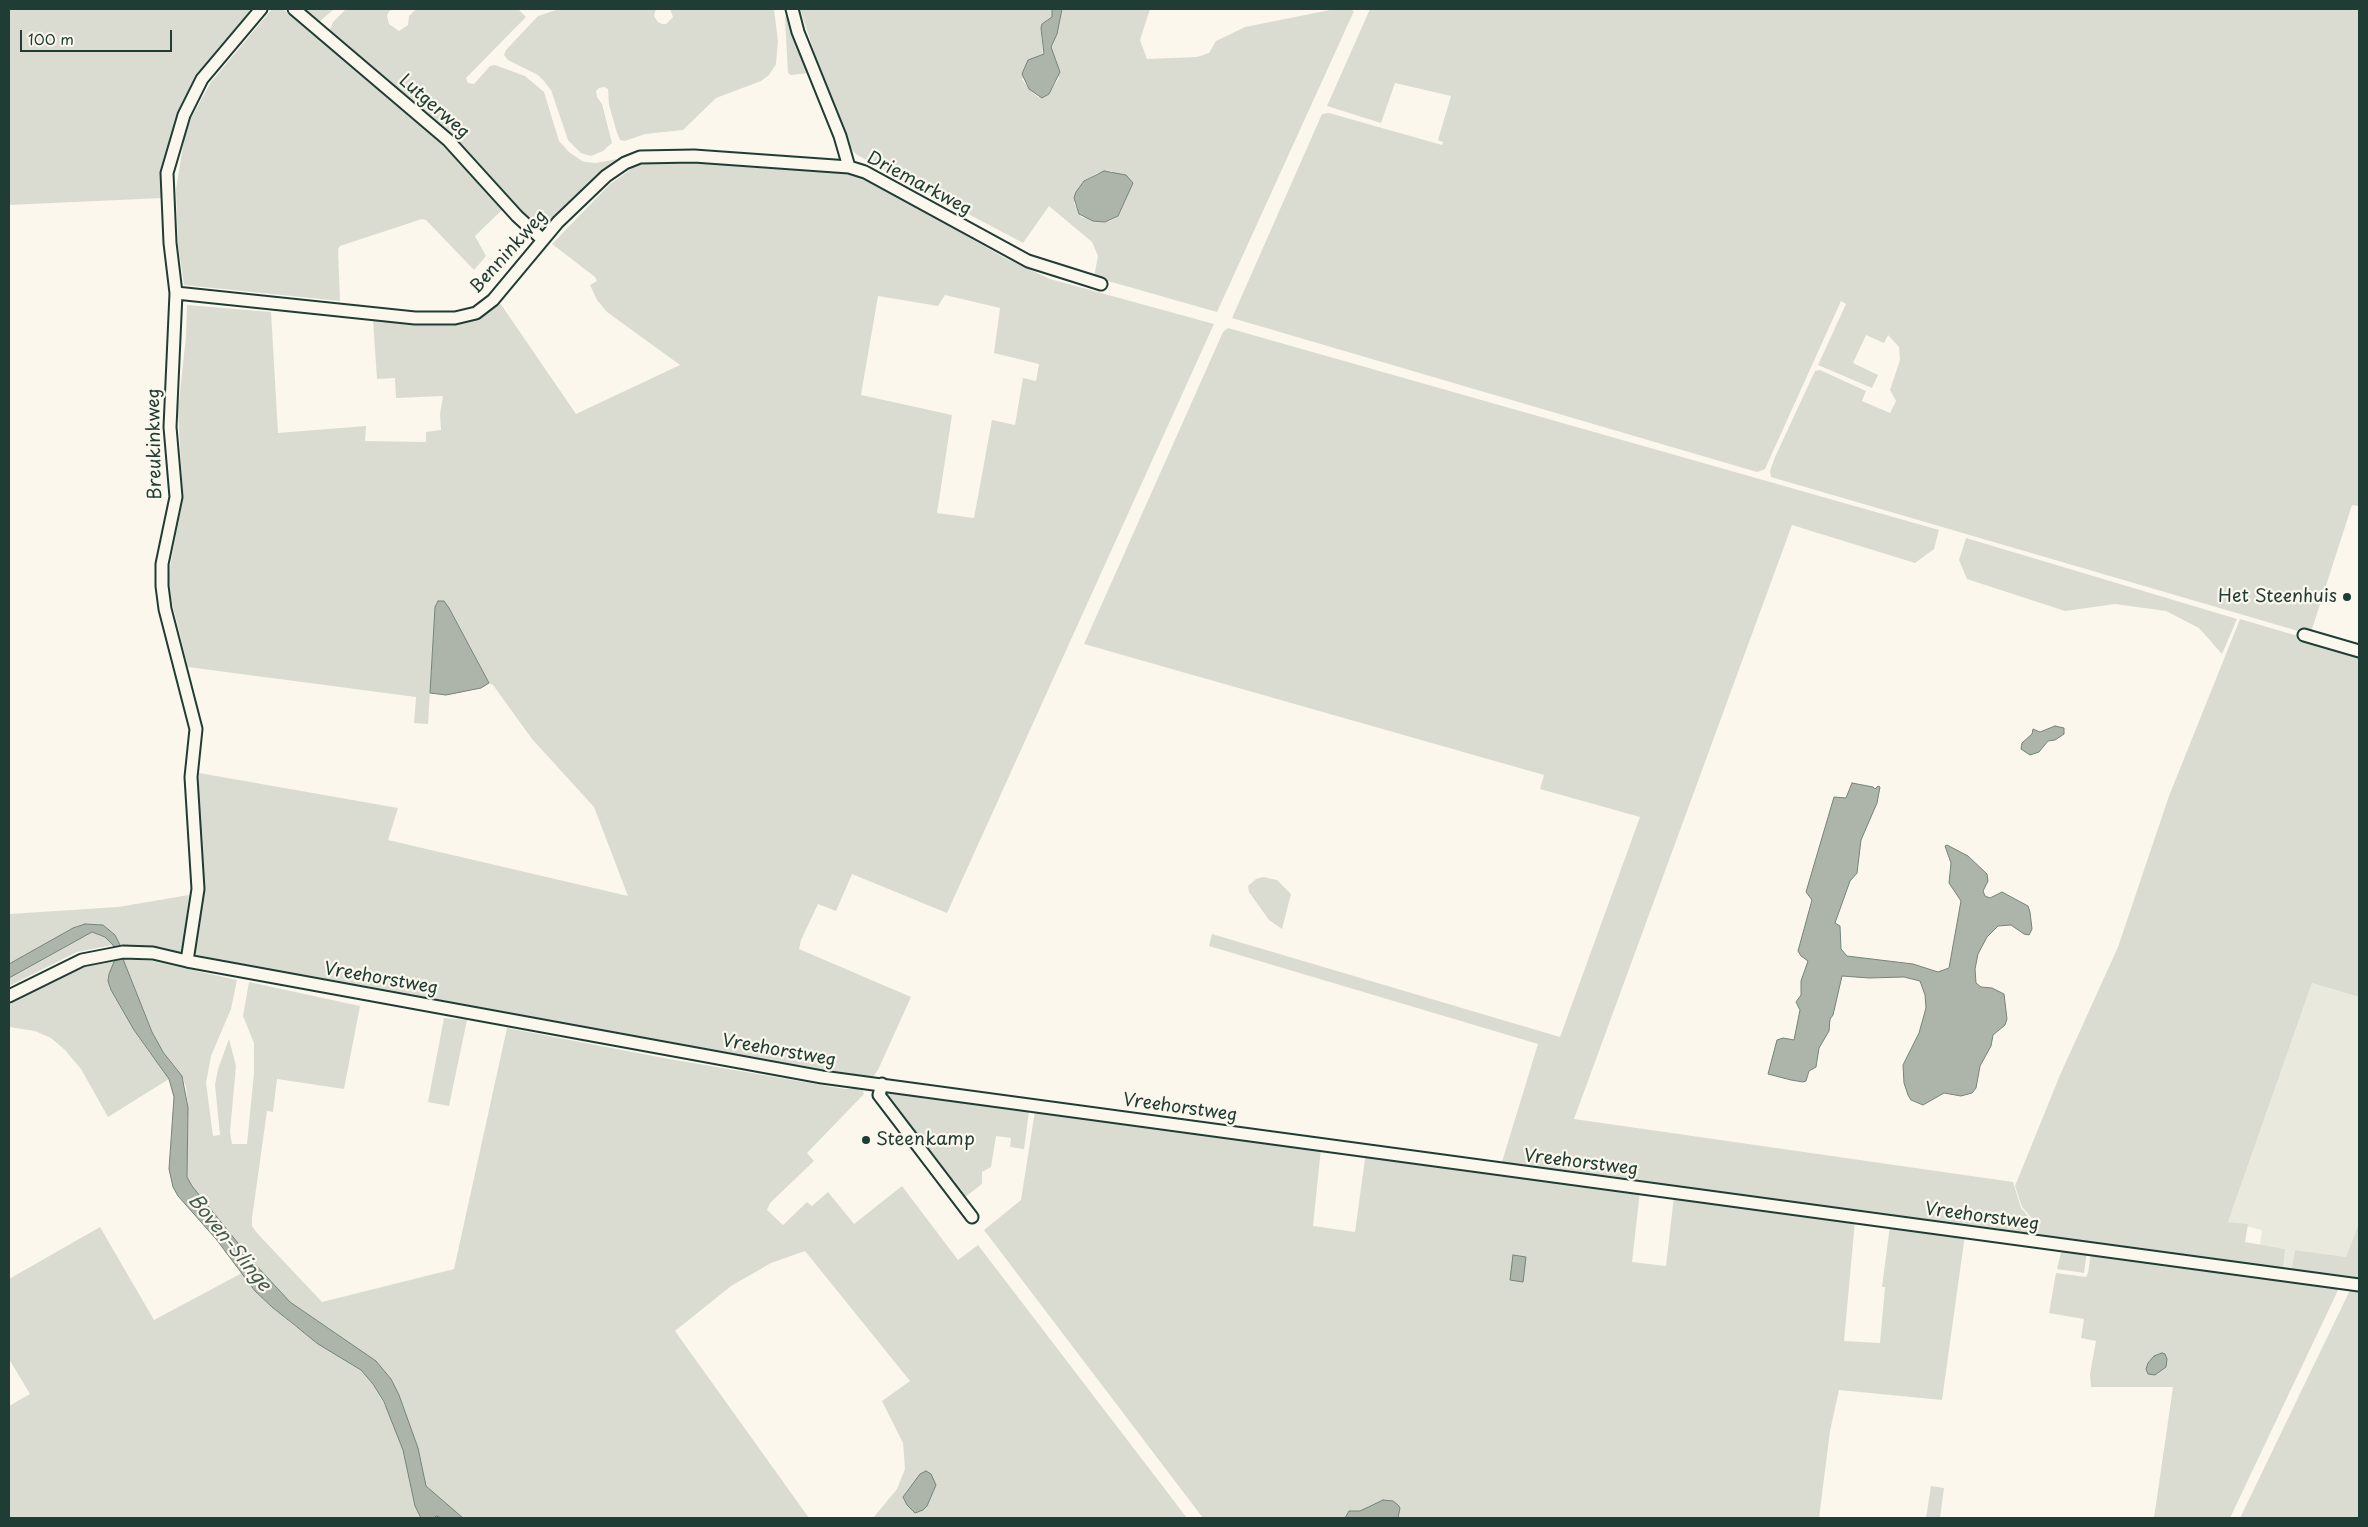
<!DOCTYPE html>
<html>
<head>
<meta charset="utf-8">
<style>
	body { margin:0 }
	#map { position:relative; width:2368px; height:1527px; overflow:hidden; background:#fbf7ec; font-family:"Playpen Sans",sans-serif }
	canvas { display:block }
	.frame { position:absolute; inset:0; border:10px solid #1f3d34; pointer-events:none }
	.scale { position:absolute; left:20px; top:30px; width:152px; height:22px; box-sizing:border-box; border:2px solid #1f3d34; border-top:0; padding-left:6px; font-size:15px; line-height:18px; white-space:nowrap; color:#1f3d34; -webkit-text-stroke:4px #fbf7ec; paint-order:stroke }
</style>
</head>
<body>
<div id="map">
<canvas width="2368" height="1527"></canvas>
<div class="frame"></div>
<div class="scale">100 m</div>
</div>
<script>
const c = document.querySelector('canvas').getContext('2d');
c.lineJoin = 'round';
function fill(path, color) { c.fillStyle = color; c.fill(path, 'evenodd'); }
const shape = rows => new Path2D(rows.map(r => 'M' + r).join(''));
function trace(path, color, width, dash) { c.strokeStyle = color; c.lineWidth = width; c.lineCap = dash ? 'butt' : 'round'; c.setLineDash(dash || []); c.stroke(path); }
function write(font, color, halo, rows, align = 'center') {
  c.font = font + ' "Playpen Sans",sans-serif'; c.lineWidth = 4.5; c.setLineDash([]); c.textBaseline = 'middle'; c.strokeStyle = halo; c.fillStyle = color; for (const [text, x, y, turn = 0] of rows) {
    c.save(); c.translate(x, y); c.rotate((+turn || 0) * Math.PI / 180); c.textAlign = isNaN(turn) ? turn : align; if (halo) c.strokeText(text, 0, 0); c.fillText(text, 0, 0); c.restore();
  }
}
fill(shape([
	[2312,983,2359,997,2359,1223,2346,1257,2295,1250,2291,1272,2283,1271,2285,1249,2260,1245,2262,1230,2228,1222]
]), '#eae9de');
fill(shape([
	[9,9,251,9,207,65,179,113,166,159,163,198,9,205],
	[272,9,283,9,429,131,503,209,475,236,486,256,474,270,426,220,422,219,340,246,338,249,340,301,184,285,178,244,176,189,184,140,191,118,211,82],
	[299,9,334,9,318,23],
	[346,9,395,9,389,11,387,16,389,24,399,31,408,25,409,16,416,9,518,9,526,17,466,78,468,83,474,84,490,66,495,65,525,76,544,92,559,141,569,152,582,161,586,162,596,163,617,159,539,231,464,152,329,32,333,22],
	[559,9,656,9,654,16,658,22,662,24,666,24,673,17,670,9,774,9,778,41,776,64,769,75,761,81,716,98,683,130,645,134,625,141,620,140,617,133,609,105,608,89,604,87,599,88,596,91,597,97,602,104,612,143,603,151,591,156,581,153,568,140,551,90,543,80,538,75,508,60,504,55,506,50,538,16],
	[800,9,1052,9,1052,17,1042,24,1041,28,1043,54,1039,57,1022,79,1029,89,1038,97,1049,94,1059,78,1051,47,1057,34,1062,9,1150,9,1140,40,1147,59,1197,57,1209,53,1216,41,1245,27,1335,9,1349,9,1354,11,1217,312,1094,277,1098,256,1092,242,1049,206,1023,243,857,155,852,150,829,97],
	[1111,171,1133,183,1118,216,1110,221,1100,222,1081,217,1074,203,1076,192,1084,181,1097,173],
	[1370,9,2359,9,2359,506,2352,505,2312,629,2305,633,1771,477,1770,471,1775,457,1815,371,1820,370,1866,391,1862,401,1890,413,1896,401,1890,390,1900,360,1899,347,1888,335,1884,343,1866,335,1853,363,1878,375,1872,388,1818,365,1846,304,1841,301,1765,469,1757,472,1232,318,1322,114,1329,113,1442,145,1443,142,1438,140,1451,96,1395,83,1381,123,1327,106],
	[787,12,789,14,810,73,791,75,788,73,785,18],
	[645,159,665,159,846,174,865,178,1005,258,1050,279,1214,324,947,913,852,874,836,911,818,904,801,940,799,949,911,997,878,1070,873,1077,774,1063,269,971,194,954,201,907,202,883,196,800,199,773,398,808,388,840,628,896,594,807,532,739,493,685,489,683,449,608,435,607,428,724,414,723,416,697,188,667,169,591,169,572,183,498,178,411,186,336,187,305,271,312,278,433,366,426,365,441,426,442,426,432,441,430,440,414,443,396,396,398,395,378,377,379,373,320,467,322,480,318,500,303,576,414,680,365,607,312,597,300,590,285,597,281,595,277,552,244,609,185],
	[945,295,1000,308,994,353,1039,364,1036,381,1023,378,1015,425,992,420,974,518,937,513,952,415,861,395,878,296,938,306],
	[1228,328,1939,530,1934,549,1915,563,1792,525,1574,1119,2013,1182,2021,1208,2035,1224,2036,1237,1501,1165,1538,1044,1209,946,1212,934,1560,1037,1640,817,1540,789,1544,775,1084,644,1223,332],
	[1966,538,2237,619,2222,654,2199,628,2166,611,2115,604,2065,611,1967,579,1959,560],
	[2240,619,2359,654,2359,997,2312,983,2228,1222,2248,1224,2245,1242,2285,1249,2283,1271,2038,1237,2035,1222,2022,1207,2015,1186,2060,1075,2118,947,2169,796],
	[1263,877,1277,880,1291,894,1282,929,1269,920,1249,892,1248,886,1256,879],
	[189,895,182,952,120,945,115,935,103,925,85,924,73,928,9,964,9,914,118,907],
	[92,932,105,937,113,945,77,952,9,986,9,978],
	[116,957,109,974,111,990,134,1030,169,1079,108,1117,81,1069,65,1050,51,1038,35,1031,9,1027,9,1000,87,960],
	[123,959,152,961,237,980,231,1009,211,1056,206,1083,213,1136,220,1135,215,1085,218,1069,229,1039,236,1066,230,1132,232,1144,247,1144,254,1073,254,1043,243,1016,249,982,360,1006,344,1089,277,1079,273,1112,267,1111,252,1218,252,1226,257,1233,322,1302,454,1269,507,1028,664,1058,845,1089,862,1089,864,1094,807,1153,814,1161,770,1203,767,1210,783,1225,807,1202,812,1206,828,1192,854,1224,902,1186,958,1260,978,1245,1187,1518,873,1518,897,1489,905,1469,903,1443,882,1401,910,1381,805,1251,771,1263,731,1286,675,1331,809,1518,463,1518,426,1487,418,1448,399,1395,391,1379,376,1361,290,1302,254,1263,192,1186,187,1177,188,1108,186,1087,182,1076,157,1043],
	[444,1018,467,1020,449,1106,428,1102],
	[889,1091,1029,1111,1024,1149,1010,1147,1011,1138,996,1136,991,1167,982,1172,982,1184,964,1198,885,1096],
	[1035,1111,1321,1148,1313,1226,1355,1232,1365,1159,1369,1155,1640,1191,1632,1262,1666,1266,1674,1196,1855,1221,1844,1341,1880,1343,1885,1287,1882,1287,1890,1225,1965,1235,1942,1400,1839,1390,1830,1431,1819,1518,1203,1518,984,1230,1021,1200],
	[2359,1223,2359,1281,2291,1272,2295,1250,2346,1257],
	[100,1227,154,1320,242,1273,255,1291,294,1326,361,1370,373,1384,392,1419,403,1450,415,1506,421,1518,9,1518,9,1406,30,1394,9,1359,9,1279],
	[2062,1248,2087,1251,2084,1273,2057,1269],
	[2091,1252,2340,1286,2230,1518,2154,1518,2173,1387,2091,1387,2090,1374,2096,1341,2081,1338,2084,1319,2049,1313,2056,1273,2086,1277,2088,1273],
	[2351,1288,2359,1289,2359,1518,2240,1518],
	[1931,1486,1944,1488,1940,1518,1926,1518]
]), '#dbdcd1');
const water = shape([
	[1052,9,1062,9,1057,34,1051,47,1060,72,1049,94,1042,98,1029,89,1022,74,1028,60,1044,54,1041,28,1042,24,1052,17,1052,9],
	[1104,171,1126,175,1133,183,1118,216,1105,222,1093,221,1079,214,1074,198,1076,192,1084,181,1104,171],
	[438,601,444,601,449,608,489,683,481,688,446,695,430,693,435,607,438,601],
	[2055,726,2064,728,2064,734,2055,740,2048,741,2039,752,2030,755,2021,749,2022,743,2032,734,2033,729,2040,732,2055,726],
	[1852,783,1873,787,1875,789,1878,786,1880,787,1877,803,1861,840,1857,873,1850,881,1835,923,1840,926,1841,949,1847,956,1913,964,1938,972,1949,968,1961,901,1949,883,1951,863,1945,846,1947,845,1968,856,1987,874,1988,881,1983,891,1985,896,1990,898,2002,892,2028,906,2030,912,2032,929,2029,935,2024,934,2011,925,1998,926,1987,937,1978,954,1975,969,1976,983,1981,987,1992,988,2004,994,2007,1019,2005,1025,1993,1035,1991,1046,1980,1066,1976,1088,1972,1093,1961,1096,1944,1093,1923,1105,1911,1100,1908,1095,1904,1083,1903,1065,1919,1033,1926,1008,1925,995,1920,981,1904,977,1869,978,1842,976,1833,1015,1830,1019,1829,1031,1819,1048,1816,1067,1809,1071,1806,1081,1803,1082,1791,1080,1768,1074,1777,1040,1783,1038,1794,1040,1800,1010,1796,1002,1801,995,1801,981,1808,961,1801,956,1798,951,1812,900,1806,892,1834,797,1846,798,1852,783],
	[85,924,103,925,115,935,120,945,123,959,152,1032,163,1052,182,1076,188,1108,187,1177,192,1186,254,1263,290,1302,376,1361,391,1379,399,1395,418,1448,426,1486,463,1518,442,1518,436,1516,434,1518,421,1518,415,1506,403,1450,384,1402,373,1384,361,1370,318,1344,272,1307,255,1291,216,1239,178,1196,173,1187,169,1169,174,1097,169,1079,134,1030,111,990,108,981,109,974,116,957,113,945,105,937,92,932,9,978,9,964,73,928,85,924],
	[1513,1255,1526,1257,1523,1282,1510,1280,1513,1255],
	[2162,1353,2165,1354,2167,1359,2166,1367,2155,1375,2148,1374,2146,1369,2148,1363,2154,1356,2162,1353],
	[926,1471,931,1474,936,1485,927,1506,923,1510,915,1513,907,1505,903,1497,920,1474,926,1471],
	[1383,1500,1393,1501,1398,1505,1400,1508,1398,1518,1345,1518,1349,1511,1360,1511,1383,1500]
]);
fill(water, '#adb4aa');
trace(water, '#74847b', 1);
const minor = shape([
	[294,9,448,140,517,216,543,240],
	[792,9,798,32,840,136,849,167],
	[176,293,415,318,455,318,476,313,493,300,558,222,606,176,625,163,640,157,694,156,849,167,865,172,1028,261,1101,284],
	[2304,635,2359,651],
	[187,961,198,889,191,777,196,729,165,609,162,586,162,564,176,497,170,427,176,293,170,243,167,173,184,115,202,79,261,9],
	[9,996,82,960,123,952,153,953,187,961,822,1077,2359,1285],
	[882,1084,879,1095,972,1217]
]);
trace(minor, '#1f3d34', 15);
trace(minor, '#fbf7ec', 11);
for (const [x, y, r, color] of [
	[2347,597,5,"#1f3d34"],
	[866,1140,5,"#1f3d34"]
]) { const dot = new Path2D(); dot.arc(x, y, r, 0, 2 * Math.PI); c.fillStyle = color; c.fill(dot); trace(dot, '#fbf7ec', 2); }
write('18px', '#1f3d34', '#fbf7ec', [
	["Lutgerweg",434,107,41],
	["Driemarkweg",919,184,28],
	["Benninkweg",509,252,-48],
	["Breukinkweg",155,444,-91],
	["Vreehorstweg",381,979,10],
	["Vreehorstweg",779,1051,10],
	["Vreehorstweg",1180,1108,8],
	["Vreehorstweg",1581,1163,7],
	["Vreehorstweg",1982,1217,8]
]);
write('18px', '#1f3d34', '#fbf7ec', [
	["Het Steenhuis",2337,597],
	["Steenkamp",876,1140,"left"]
], 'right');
write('italic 19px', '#425b52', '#fbf7ec', [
	["Boven-Slinge",229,1243,51]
]);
</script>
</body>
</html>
